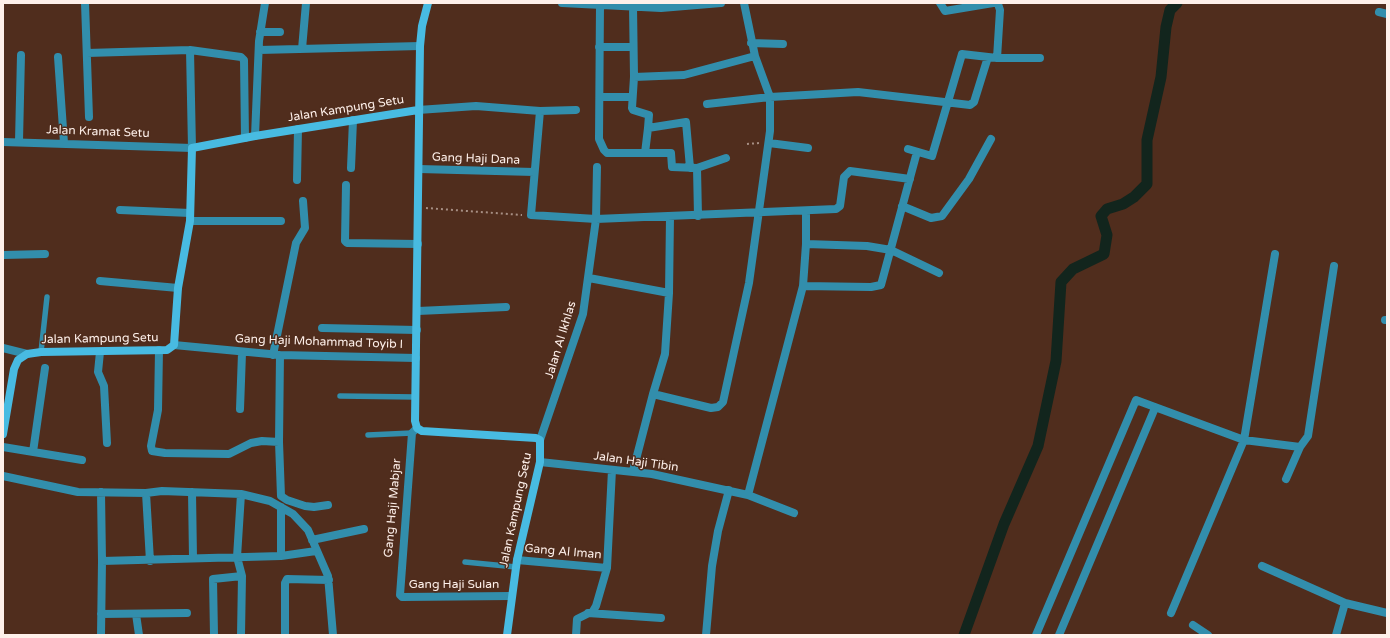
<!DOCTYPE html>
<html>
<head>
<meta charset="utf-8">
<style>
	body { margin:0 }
	#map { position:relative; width:1390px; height:638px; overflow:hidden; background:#502d1d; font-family:"Varela Round",sans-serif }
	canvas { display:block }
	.frame { position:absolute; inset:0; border:4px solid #fef0ea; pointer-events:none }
</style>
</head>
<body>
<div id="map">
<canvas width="1390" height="638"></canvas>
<div class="frame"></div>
</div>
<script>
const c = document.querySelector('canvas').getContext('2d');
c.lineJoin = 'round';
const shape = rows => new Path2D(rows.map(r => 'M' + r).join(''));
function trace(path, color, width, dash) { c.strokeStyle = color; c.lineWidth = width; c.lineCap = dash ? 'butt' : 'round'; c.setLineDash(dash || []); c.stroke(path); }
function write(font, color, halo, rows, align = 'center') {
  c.font = font + ' "Varela Round",sans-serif'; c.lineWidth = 3; c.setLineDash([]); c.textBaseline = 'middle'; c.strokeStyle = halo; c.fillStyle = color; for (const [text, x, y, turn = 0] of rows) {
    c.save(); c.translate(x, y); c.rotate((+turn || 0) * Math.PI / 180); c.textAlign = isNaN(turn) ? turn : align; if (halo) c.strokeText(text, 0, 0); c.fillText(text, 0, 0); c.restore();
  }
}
trace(shape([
	[964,635,1004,524,1038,446,1056,361,1061,282,1073,269,1104,254,1107,235,1101,216,1107,209,1123,204,1134,197,1147,184,1147,140,1161,77,1166,27,1170,10,1177,3]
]), '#12251d', 11);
trace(shape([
	[747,144,760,143],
	[426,208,522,215]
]), '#a78f84', 2, [2, 3]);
trace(shape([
	[41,352,47,297],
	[340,396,416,397],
	[368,435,412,433],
	[465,562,516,567]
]), '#328eac', 5.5);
trace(shape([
	[85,3,89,117],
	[562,3,661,8,721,3],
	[940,3,945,11,993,3],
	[995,3,998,4,1000,10,997,58],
	[600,5,599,139,604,150,607,153,671,153,672,167,697,168,726,158],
	[633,6,634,77,632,108,633,110,649,115,648,128],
	[1379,12,1387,14],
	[260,32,280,32],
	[751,43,783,44],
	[599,47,633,47],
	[302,49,306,3],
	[190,50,241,57,244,60,245,138],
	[259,50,420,46],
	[58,57,64,143],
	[634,77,684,75,755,56],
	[600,97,632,97],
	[707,104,770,97,858,92,970,105,974,102,988,57],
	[418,110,476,106,540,111,576,110],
	[540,111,531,215,596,219,836,209,840,206,844,177,850,171,910,179],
	[255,136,259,41,265,3],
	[19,141,21,55],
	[3,142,192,148,190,50,87,53],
	[769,143,808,148],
	[908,149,932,156,962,54,997,58,1040,58],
	[645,153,648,128,686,122,690,168],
	[351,168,353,120],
	[697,168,698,216],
	[419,169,534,172],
	[297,180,298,129],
	[346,185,345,241,347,243,418,244],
	[902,206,931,218,942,216,969,179,991,139],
	[120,210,190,213],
	[190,221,281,221],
	[806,244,867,246,891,250,939,273],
	[3,255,45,254],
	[589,278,669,293],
	[100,281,178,288],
	[803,286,871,287,881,285,917,152],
	[418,311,506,307],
	[1385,320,1387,320],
	[322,328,417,330],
	[174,345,280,355,416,358],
	[3,348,27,354],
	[159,350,158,410,151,446,152,451,165,453,229,454,251,443,262,441,279,442],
	[100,352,98,372,104,386,107,443],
	[273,355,296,243,305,228,303,201],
	[280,355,279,442,281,496,287,500,305,506,314,507,328,505],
	[653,394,665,354,669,293,670,217],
	[240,409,242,353],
	[417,428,412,433,400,595,402,597,511,596],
	[540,440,583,314,596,219,597,167],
	[3,447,82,460],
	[33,452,45,368],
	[540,462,652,474,748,495,803,286,806,244,806,211],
	[633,471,653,394,711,408,718,407,723,402,749,283,770,131,770,97,755,56,744,3],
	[3,476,78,492,146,493,162,491,241,494,270,501,293,514,308,530,328,576,333,635],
	[1286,479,1300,447,1308,436,1334,266],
	[101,492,102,561,101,635],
	[192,492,193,558],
	[146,493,150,561],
	[748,495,794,513],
	[312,540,364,529],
	[281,556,281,507],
	[517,560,607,568],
	[102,561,281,556,316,551],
	[1262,566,1345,603,1387,613],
	[588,613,661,618],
	[1171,613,1244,440,1275,254],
	[101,614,187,613],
	[136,614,139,635],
	[1193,625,1208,635],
	[214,635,213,579,242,576],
	[241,635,242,576,237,557,241,494],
	[285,635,285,583,287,579,329,580],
	[576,635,577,619,593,611,596,606,607,568,612,470],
	[706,635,712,566,718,531,729,490],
	[1036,635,1136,400,1244,440,1300,447],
	[1059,635,1155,408],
	[1336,635,1345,603]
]), '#328eac', 8);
trace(shape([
	[428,3,422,26,420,46,415,421,417,428,422,431,536,438,540,440,540,462,517,560,507,635],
	[3,434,14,369,18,360,27,354,41,352,167,350,174,345,178,288,190,221,192,148,255,136,418,110]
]), '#48bbe2', 8);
write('12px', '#fef0ea', '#502d1d', [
	["Jalan Kampung Setu",346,109,-9],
	["Jalan Kramat Setu",98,132,2],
	["Gang Haji Dana",476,159,2],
	["Jalan Kampung Setu",100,339,-1],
	["Jalan Al Ikhlas",561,340,-73],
	["Gang Haji Mohammad Toyib I",319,342,2],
	["Jalan Haji Tibin",636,462,8],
	["Gang Haji Mabjar",393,508,-85],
	["Jalan Kampung Setu",516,510,-78],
	["Gang Al Iman",563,552,5],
	["Gang Haji Sulan",454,585]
]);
</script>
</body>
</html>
